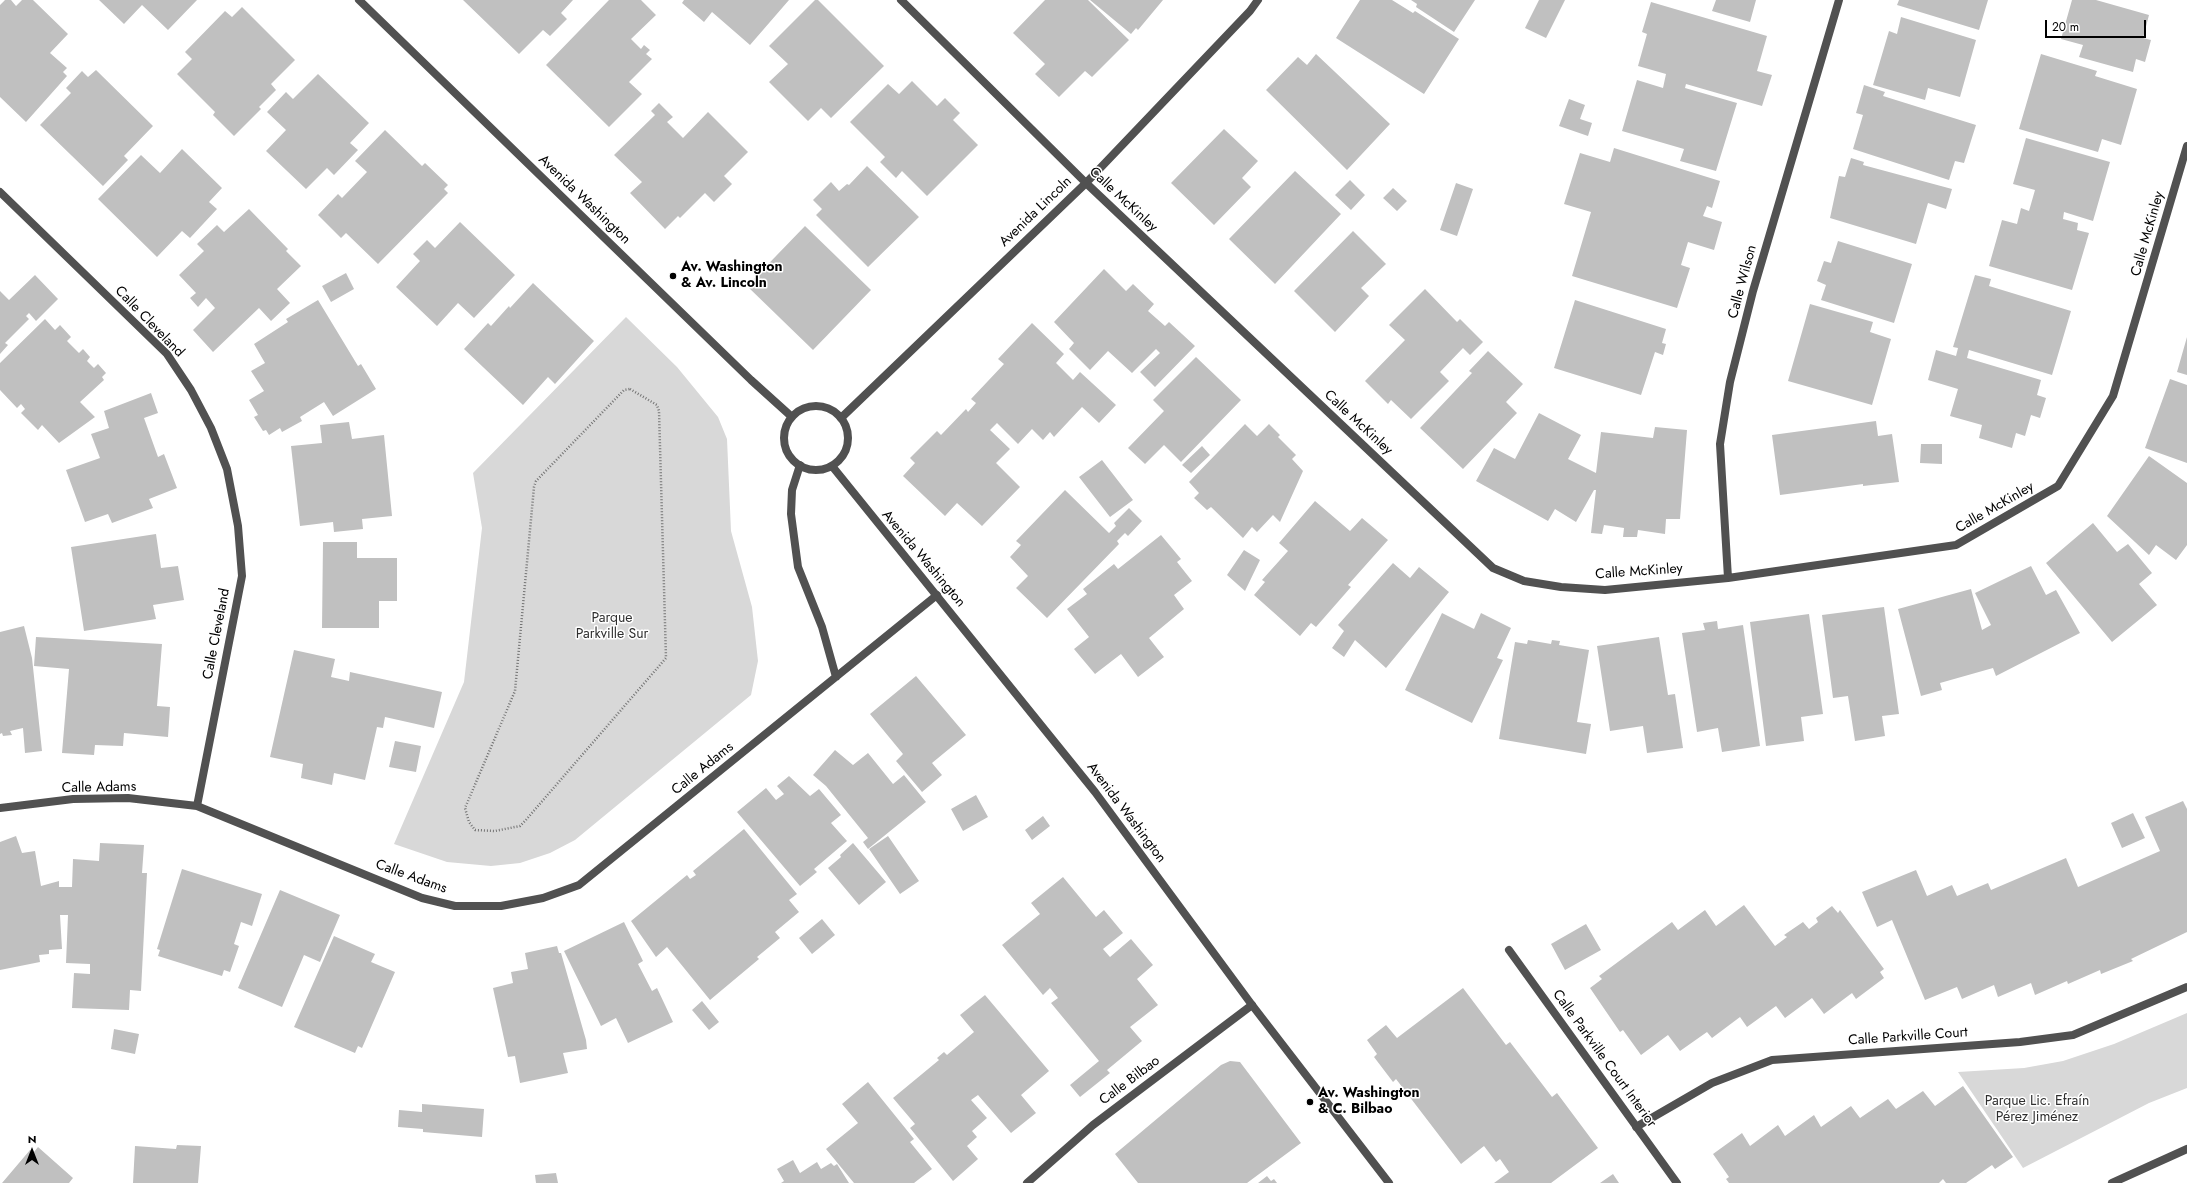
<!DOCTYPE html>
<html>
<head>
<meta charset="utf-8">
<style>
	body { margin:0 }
	#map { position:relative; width:2187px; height:1183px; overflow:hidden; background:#fff; font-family:Jost,sans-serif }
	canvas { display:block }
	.north { position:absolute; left:12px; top:1131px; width:40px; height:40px; -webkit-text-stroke:3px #fff; paint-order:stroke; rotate:0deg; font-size:11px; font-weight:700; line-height:16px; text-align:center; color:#000 }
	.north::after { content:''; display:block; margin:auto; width:14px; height:18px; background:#000; clip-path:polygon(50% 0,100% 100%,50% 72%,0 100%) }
	.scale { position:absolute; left:2045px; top:20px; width:101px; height:18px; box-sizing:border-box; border:2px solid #000; border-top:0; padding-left:5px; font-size:12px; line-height:14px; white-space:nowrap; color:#000; -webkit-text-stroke:3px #fff; paint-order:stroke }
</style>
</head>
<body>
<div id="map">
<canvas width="2187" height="1183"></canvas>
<div class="north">N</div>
<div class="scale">20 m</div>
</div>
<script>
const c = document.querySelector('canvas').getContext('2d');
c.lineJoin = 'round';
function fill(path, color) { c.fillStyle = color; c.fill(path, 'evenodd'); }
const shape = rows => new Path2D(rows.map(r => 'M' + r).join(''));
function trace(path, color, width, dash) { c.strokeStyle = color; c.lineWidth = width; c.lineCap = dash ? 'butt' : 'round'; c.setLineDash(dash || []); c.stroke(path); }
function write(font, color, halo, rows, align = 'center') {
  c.font = font + ' Jost,sans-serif'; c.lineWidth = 3; c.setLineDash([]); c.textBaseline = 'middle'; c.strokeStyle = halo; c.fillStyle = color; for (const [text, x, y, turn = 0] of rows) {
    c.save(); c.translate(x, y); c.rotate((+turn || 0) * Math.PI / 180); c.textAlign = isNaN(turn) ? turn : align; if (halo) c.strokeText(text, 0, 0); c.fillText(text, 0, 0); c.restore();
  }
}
fill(shape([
	[626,317,677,367,718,417,727,439,731,531,752,607,758,661,751,695,575,840,550,853,520,863,491,866,447,862,394,844,464,682,482,528,473,473],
	[2187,1013,2187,1088,2149,1103,2023,1168,1958,1072,2024,1068,2063,1061,2114,1044]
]), '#d8d8d8');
fill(shape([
	[5,0,11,0,16,6,22,0,33,0,68,34,50,53,67,68,63,72,67,76,26,122,0,97,0,5],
	[99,0,197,0,168,30,142,5,124,24],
	[463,0,573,0,561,13,567,19,550,36,543,30,519,54],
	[609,0,641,0,656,15,631,39,641,49,644,45,650,50,646,54,652,59,629,82,642,94,609,127,546,65],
	[684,0,789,0,750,45,712,12,704,22,682,3],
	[815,0,818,0,884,66,831,118,821,108,808,121,769,82,788,64,769,46],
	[1045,0,1088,0,1129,40,1092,77,1085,71,1059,97,1035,74,1045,64,1013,33],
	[1090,0,1163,0,1138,30,1136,28,1131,34],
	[1360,0,1392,0,1413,13,1415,11,1459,39,1424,94,1336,38],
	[1411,0,1475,0,1454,32,1416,7,1417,4],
	[1539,0,1565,0,1546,38,1525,28],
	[1716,0,1756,0,1750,22,1712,11],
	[1899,0,1988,0,1979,30,1897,5],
	[2072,0,2096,0,2149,15,2143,38,2151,40,2145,62,2136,59,2133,72,2079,57,2083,45,2061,39],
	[1651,2,1767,36,1757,71,1772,75,1762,106,1686,84,1685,88,1737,103,1716,171,1680,161,1684,149,1622,131,1637,80,1663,88,1666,74,1638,66,1647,34,1642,32],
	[242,7,295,60,271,84,276,90,259,107,261,109,234,136,213,115,215,112,177,74,192,59,185,52,225,11,232,17],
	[1901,17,1976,40,1960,97,1928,88,1925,100,1873,85,1889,31,1897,34],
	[1316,54,1390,124,1347,170,1266,90,1298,57,1307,65],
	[2041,54,2097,71,2095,76,2137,89,2121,145,2102,139,2098,152,2019,129],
	[96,70,153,126,124,156,128,160,103,186,40,125,71,93,66,88,82,71,88,77],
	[318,74,369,123,350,143,358,150,334,175,327,168,306,189,266,151,286,130,267,112,286,92,293,99],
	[912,81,937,106,945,98,960,113,953,120,978,145,927,196,902,171,896,178,880,162,885,157,850,122,888,84,899,94],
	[1864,85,1885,92,1883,96,1976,125,1964,163,1955,161,1949,180,1853,149,1863,115,1856,113],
	[1569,99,1585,105,1580,119,1592,123,1588,136,1559,126],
	[659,103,673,117,667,122,683,138,708,112,748,152,724,176,732,184,714,202,705,193,680,218,678,216,665,229,630,193,642,182,614,155,655,115,651,111],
	[1224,129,1258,161,1242,178,1251,187,1214,225,1171,183],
	[385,130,422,166,425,163,448,185,444,189,448,193,378,264,346,233,341,238,318,215,338,194,342,198,367,172,355,161],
	[2026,138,2110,162,2093,221,2064,212,2063,219,2078,223,2077,230,2089,233,2072,290,1989,266,2002,220,2017,224,2021,208,2029,211,2035,190,2013,184],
	[1614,148,1720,181,1712,208,1707,206,1703,216,1722,222,1714,250,1688,242,1681,265,1690,268,1677,308,1572,276,1591,212,1564,204,1580,153,1610,162],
	[182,149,222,188,209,202,217,209,190,238,182,231,157,257,98,199,141,155,160,173],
	[1851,158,1864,162,1863,165,1952,189,1946,209,1928,203,1916,244,1830,218,1839,176,1845,177],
	[867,166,919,217,868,267,816,215,822,209,813,200,831,182,839,191,847,184,849,185],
	[1295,171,1341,214,1275,284,1229,239],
	[1350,180,1365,195,1351,210,1335,195],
	[1456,183,1473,189,1457,236,1440,230],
	[1393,188,1407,201,1397,211,1383,198],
	[249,209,288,249,286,251,301,266,277,289,290,303,271,321,259,308,213,352,193,330,215,308,206,298,198,307,190,298,196,293,179,275,204,251,197,244,217,225,224,232],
	[460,222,515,275,474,318,458,303,437,326,396,287,420,261,413,254,427,240,435,248],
	[805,226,871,290,813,350,747,286],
	[1353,231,1386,264,1361,288,1369,296,1335,332,1294,291],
	[1838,241,1912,264,1894,323,1821,300,1826,285,1817,281,1824,261,1831,263],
	[1104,269,1126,291,1133,284,1154,304,1148,311,1165,326,1169,322,1195,346,1155,387,1140,372,1160,353,1156,349,1132,373,1108,351,1090,370,1069,349,1074,343,1054,322],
	[346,273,354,289,331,302,322,286],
	[35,275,58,299,36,321,29,313,26,316,29,319,5,343,8,345,0,354,0,291,9,300],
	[1975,275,1991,279,1989,286,2071,311,2052,375,1969,350,1967,358,2041,380,2037,395,2046,398,2040,418,2031,415,2025,436,2016,433,2012,448,1979,438,1982,425,1950,416,1958,389,1928,380,1936,350,1956,356,1958,348,1953,347],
	[533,283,594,341,555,384,548,377,523,405,464,349,488,323,491,326,509,306,510,308],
	[1425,289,1457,322,1460,319,1483,342,1470,355,1463,348,1440,372,1449,381,1411,419,1391,400,1388,404,1365,381,1405,340,1389,325],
	[318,300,358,366,361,364,376,389,333,416,324,402,300,417,302,421,282,432,280,428,269,435,266,430,263,431,254,417,258,415,249,400,264,391,251,371,265,363,254,344,288,322,286,319],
	[1575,300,1666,329,1662,343,1666,344,1663,355,1655,352,1641,395,1554,368],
	[1810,304,1873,322,1870,332,1891,339,1872,405,1788,381],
	[45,319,55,330,60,325,71,337,67,341,79,353,83,349,90,357,87,361,94,368,98,364,106,373,102,377,104,380,80,402,95,417,59,443,42,425,38,430,21,413,25,409,21,404,17,408,0,390,0,363],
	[1032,323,1064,354,1056,363,1073,380,1080,372,1116,405,1099,423,1082,407,1054,437,1050,432,1043,440,1032,429,1018,444,997,423,990,430,1010,449,996,463,1020,487,982,526,957,503,945,516,903,476,915,463,910,458,937,431,941,435,966,409,968,412,976,403,971,399,1004,364,998,359],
	[2187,337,2187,375,2177,372],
	[1488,351,1523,384,1506,402,1517,413,1463,469,1420,428,1472,373,1469,371],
	[1196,357,1241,400,1181,462,1164,445,1145,464,1128,448,1164,411,1153,400],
	[2170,379,2187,385,2187,463,2145,448],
	[151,393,158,413,144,418,158,457,164,454,177,488,149,499,153,508,112,523,108,514,85,522,66,470,100,458,91,434,109,428,104,411],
	[1539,413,1581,435,1568,459,1596,473,1601,432,1653,438,1655,427,1687,430,1680,519,1666,519,1665,534,1638,530,1637,537,1623,537,1624,528,1604,525,1602,534,1591,533,1596,490,1594,490,1576,522,1555,509,1548,521,1476,481,1494,448,1515,459],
	[1876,421,1878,436,1892,434,1899,482,1863,486,1863,484,1780,495,1772,435],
	[349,422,352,439,384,435,392,516,362,519,363,529,334,532,333,522,300,526,291,446,322,443,320,425],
	[1245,424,1257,436,1269,424,1280,435,1278,437,1296,455,1292,459,1303,471,1280,522,1273,515,1257,532,1252,527,1243,538,1211,507,1207,510,1194,498,1199,493,1189,482],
	[1921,444,1942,444,1942,464,1920,463],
	[1202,446,1210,455,1191,473,1182,465],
	[2149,456,2187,483,2187,545,2176,560,2156,545,2149,555,2107,516],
	[1102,460,1133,500,1110,517,1079,477],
	[1065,490,1109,533,1116,526,1114,523,1129,508,1142,521,1128,536,1125,533,1117,541,1119,544,1047,618,1016,588,1028,576,1010,557,1021,545,1016,541],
	[1315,501,1350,531,1362,518,1388,540,1348,585,1351,587,1316,627,1311,623,1300,636,1254,595,1265,582,1262,580,1288,551,1279,543],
	[2093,523,2117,552,2128,544,2152,573,2139,584,2157,605,2112,642,2046,563],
	[156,534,161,568,178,566,184,600,153,605,156,619,84,631,71,547],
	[1161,535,1181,559,1177,562,1192,581,1174,595,1184,609,1149,638,1164,657,1138,677,1121,654,1095,674,1074,649,1089,637,1067,609,1087,594,1083,589,1114,564,1118,569],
	[323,542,357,542,357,558,397,558,397,601,379,601,379,628,322,628],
	[1244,550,1260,560,1245,591,1227,575],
	[1393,563,1410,578,1419,567,1449,592,1386,668,1355,640,1344,657,1332,648,1344,631,1338,625],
	[2031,566,2046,595,2056,590,2080,633,1996,676,1993,668,1940,683,1942,690,1921,696,1898,609,1971,589,1982,630,1991,625,1975,593],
	[1884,607,1899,714,1882,716,1885,736,1855,741,1848,696,1833,698,1822,615],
	[1442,613,1474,629,1481,613,1511,628,1497,658,1503,660,1472,723,1405,690],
	[1809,614,1823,714,1801,717,1804,741,1766,746,1750,622],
	[1717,621,1718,629,1743,625,1760,746,1722,752,1718,728,1697,732,1682,633,1705,630,1703,623],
	[24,626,32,658,42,751,25,753,23,728,10,731,12,735,3,736,2,733,0,734,0,632],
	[36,637,162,644,157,706,170,707,168,737,124,733,123,746,95,745,94,755,62,753,69,669,34,666],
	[1659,637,1668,695,1675,694,1683,748,1647,753,1643,726,1610,731,1597,646],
	[1528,640,1551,644,1552,640,1560,641,1559,645,1589,650,1577,722,1591,724,1586,754,1499,739,1515,642,1527,644],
	[294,650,335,659,331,677,349,681,350,672,442,692,434,728,385,717,383,728,377,727,365,780,334,773,332,785,301,778,303,764,270,757],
	[916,676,966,735,932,763,942,775,922,792,896,761,903,754,870,714],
	[395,741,421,746,416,772,389,767],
	[835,750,853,765,868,753,893,784,904,775,926,802,868,849,863,842,868,838,826,786,813,775],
	[789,776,810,796,819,789,841,815,831,823,847,841,814,869,817,872,800,886,737,812,766,788,776,800,784,794,777,786],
	[976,795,988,817,963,831,951,809],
	[2183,801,2187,809,2187,932,2131,959,2133,961,2101,974,2100,970,2068,984,2067,981,2035,995,2031,983,1998,997,1994,985,1962,999,1957,987,1925,1000,1892,920,1877,927,1862,892,1916,870,1927,896,1952,885,1957,896,1988,883,1991,890,2066,858,2078,887,2160,851,2145,817],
	[2133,813,2145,838,2122,848,2111,823],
	[1043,816,1050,826,1032,840,1025,830],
	[744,829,797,894,789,900,799,912,775,932,780,938,757,957,759,959,710,1000,667,947,656,957,631,921,687,875,690,879,696,875,693,871],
	[16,836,22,853,35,851,41,886,59,881,59,887,72,887,73,859,99,861,100,843,144,845,142,873,147,873,141,991,130,990,129,1010,72,1008,74,973,90,974,90,964,66,963,68,915,60,915,62,949,49,950,49,954,39,955,40,962,0,970,0,842],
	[888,836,919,881,900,894,869,849],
	[853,843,886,882,859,905,828,868,841,857,840,855],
	[182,869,262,894,252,926,241,922,234,944,239,946,230,972,224,970,222,976,158,956,160,950,157,949],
	[1063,877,1096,917,1104,910,1123,933,1103,949,1110,957,1131,939,1153,965,1137,979,1158,1005,1130,1027,1142,1041,1107,1070,1110,1073,1080,1097,1070,1085,1099,1061,1051,1003,1058,998,1050,988,1043,995,1002,945,1040,914,1031,903],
	[280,890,340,915,320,962,304,955,282,1007,238,988],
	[1744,905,1775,946,1787,937,1784,935,1803,922,1809,929,1818,922,1816,918,1832,906,1838,913,1840,910,1884,969,1880,972,1884,978,1856,999,1852,993,1824,1014,1812,998,1785,1018,1776,1006,1747,1027,1740,1017,1712,1038,1707,1032,1680,1051,1668,1035,1641,1055,1623,1030,1620,1032,1590,988,1602,979,1599,976,1672,922,1678,930,1705,910,1716,926],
	[822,919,835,935,812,954,799,938],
	[624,922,643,961,638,964,652,991,657,988,673,1022,628,1043,616,1018,601,1026,564,951],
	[1586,924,1601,950,1565,970,1551,944],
	[334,936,375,954,371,962,395,972,362,1048,358,1046,355,1053,294,1027],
	[557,946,559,953,561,953,586,1040,587,1049,563,1053,568,1073,520,1083,515,1056,508,1057,493,988,513,983,511,972,528,969,525,953],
	[1463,988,1506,1045,1510,1042,1552,1097,1557,1093,1598,1148,1551,1183,1494,1183,1509,1172,1500,1159,1496,1162,1484,1146,1461,1164,1396,1079,1393,1082,1374,1057,1377,1054,1367,1040,1386,1025,1397,1038],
	[985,995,1049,1071,1021,1095,1036,1113,1011,1133,978,1095,971,1100,987,1118,972,1131,977,1137,967,1146,978,1159,953,1181,910,1128,915,1124,893,1098,939,1060,937,1058,944,1052,947,1055,974,1032,960,1015],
	[702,1001,719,1022,709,1030,692,1010],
	[114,1029,139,1034,135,1054,111,1049],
	[1230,1061,1240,1062,1301,1143,1247,1183,1138,1183,1115,1154,1221,1065],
	[868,1082,914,1139,910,1142,932,1169,914,1183,854,1183,826,1149,858,1123,842,1104],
	[1963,1086,2013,1157,1995,1169,1992,1165,1966,1183,1946,1183,1943,1179,1939,1183,1729,1183,1726,1179,1729,1177,1713,1154,1742,1133,1750,1146,1778,1125,1785,1136,1814,1115,1821,1127,1851,1106,1860,1118,1888,1099,1896,1109,1923,1091,1935,1106],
	[422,1104,484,1109,482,1137,423,1132,423,1129,398,1127,399,1110,422,1112],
	[177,1145,201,1146,198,1183,133,1183,135,1146,176,1149],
	[38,1147,73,1178,69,1183,2,1183,30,1150,34,1152],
	[793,1160,800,1173,817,1162,821,1169,831,1163,834,1166,837,1164,849,1183,781,1183,784,1181,777,1169],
	[556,1173,558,1183,536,1183,535,1175],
	[1613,1174,1619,1183,1600,1183],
	[1267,1176,1271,1181,1274,1179,1277,1183,1258,1183]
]), '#c0c0c0');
trace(shape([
	[630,389,657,405,659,411,666,658,525,821,520,826,495,831,475,830,469,822,465,808,515,691,534,487,536,481,624,390,630,389]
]), '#737373', 2.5, [1, 2]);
trace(shape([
	[901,0,1086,183,1493,568,1524,581,1561,587,1605,590,1728,578,1956,545,2058,486,2113,396,2187,146],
	[0,192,167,354,191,390,211,428,227,469,238,526,242,576,197,806],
	[841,418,1086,183,1250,11,1258,0],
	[800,465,792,490,791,514,798,567,822,627,836,677],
	[1728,578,1720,444,1730,382,1753,291,1839,0],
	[0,808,73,799,128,798,197,806,422,898,455,906,501,906,543,898,579,885,937,595],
	[1509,950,1677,1183],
	[1636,1127,1712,1083,1772,1060,2020,1042,2073,1035,2187,987],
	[1027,1183,1093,1125,1252,1005]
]), '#515151', 8);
trace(shape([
	[359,0,751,380,792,417],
	'784 438a32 32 0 1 1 64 0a32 32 0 1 1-64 0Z',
	[832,466,1095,792,1252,1005,1389,1183],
	[2112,1183,2187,1149]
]), '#515151', 8);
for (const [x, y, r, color] of [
	[673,276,4,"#000"],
	[1310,1102,4,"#000"]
]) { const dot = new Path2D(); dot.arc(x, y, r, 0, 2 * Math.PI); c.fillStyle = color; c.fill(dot); trace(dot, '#fff', 1.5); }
write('14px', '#000', '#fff', [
	["Avenida Washington",584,200,44],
	["Calle McKinley",1123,200,43],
	["Avenida Lincoln",1036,212,-44],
	["Calle McKinley",2148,234,-74],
	["Calle Wilson",1743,282,-75],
	["Calle Cleveland",149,322,46],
	["Calle McKinley",1358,423,43],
	["Calle McKinley",1995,508,-30],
	["Avenida Washington",923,559,50],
	["Calle McKinley",1639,572,-4],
	["Calle Cleveland",217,634,-79],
	["Calle Adams",703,769,-39],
	["Calle Adams",99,788,-1],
	["Avenida Washington",1126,813,53],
	["Calle Adams",411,877,20],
	["Calle Parkville Court",1908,1037,-4],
	["Calle Parkville Court Interior",1604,1059,54],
	["Calle Bilbao",1130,1081,-37]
]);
write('bold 14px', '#000', '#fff', [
	["Av. Washington",681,268],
	["& Av. Lincoln",681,284],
	["Av. Washington",1318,1094],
	["& C. Bilbao",1318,1110]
], 'left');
write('14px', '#2f2f2f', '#fff', [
	["Parque",612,619],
	["Parkville Sur",612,635],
	["Parque Lic. Efraín",2037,1102],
	["Pérez Jiménez",2037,1118]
]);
</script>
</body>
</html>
